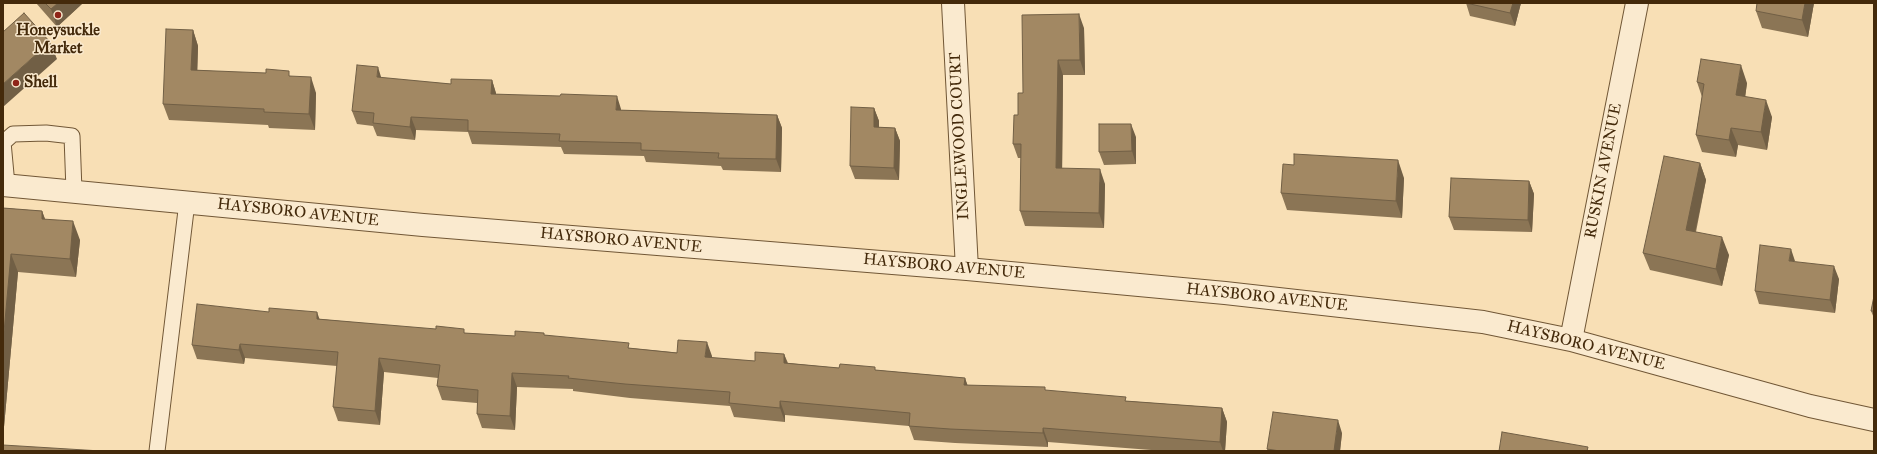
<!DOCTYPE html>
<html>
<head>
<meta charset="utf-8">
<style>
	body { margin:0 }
	#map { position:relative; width:1877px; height:454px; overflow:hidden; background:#f8dfb5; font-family:"IM FELL Great Primer",serif }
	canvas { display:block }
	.frame { position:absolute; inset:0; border:4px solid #442a0b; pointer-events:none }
</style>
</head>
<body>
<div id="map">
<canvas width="1877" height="454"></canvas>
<div class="frame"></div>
</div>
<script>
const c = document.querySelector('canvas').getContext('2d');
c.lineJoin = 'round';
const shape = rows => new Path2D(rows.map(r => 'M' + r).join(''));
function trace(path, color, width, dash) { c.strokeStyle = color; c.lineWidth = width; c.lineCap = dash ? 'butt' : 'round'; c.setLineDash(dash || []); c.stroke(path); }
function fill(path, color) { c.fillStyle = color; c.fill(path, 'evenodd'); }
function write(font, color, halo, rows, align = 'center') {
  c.font = font + ' "IM FELL Great Primer",serif'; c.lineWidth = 3; c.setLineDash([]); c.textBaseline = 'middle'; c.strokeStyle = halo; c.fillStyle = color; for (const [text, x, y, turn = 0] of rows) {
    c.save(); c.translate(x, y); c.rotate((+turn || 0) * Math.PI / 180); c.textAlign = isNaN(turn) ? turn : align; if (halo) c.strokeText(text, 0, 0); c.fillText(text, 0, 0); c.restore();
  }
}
const service = shape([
	[3,142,7,185],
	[4,142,13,134,46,133,72,136,74,191],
	[157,451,187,202]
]);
const minor = shape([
	[953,3,967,269],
	[3,185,423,225,967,269,1225,293,1483,322,1571,340,1810,406,1874,420],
	[1571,340,1637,3]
]);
trace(service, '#715736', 17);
trace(minor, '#715736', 24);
trace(service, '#faeacf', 15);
trace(minor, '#faeacf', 22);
fill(shape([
	[36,3,83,3,57,27],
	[1466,3,1521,3,1515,26,1470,16],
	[1814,3,1808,37,1762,28,1756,11],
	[1084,28,1085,75,1063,75,1062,168,1105,184,1104,228,1025,226,1020,211,1021,158,1018,158,1013,144,1018,115,1023,93],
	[193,30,198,46,197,70,291,76,316,93,315,130,269,128,268,125,169,120,163,104],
	[382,78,451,84,492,80,496,94,621,109,621,110,777,115,782,128,781,172,723,170,721,166,646,162,644,156,564,154,561,147,472,144,468,132,416,130,415,140,377,136,373,126,357,124,352,111],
	[1697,82,1747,83,1745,97,1772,117,1767,150,1738,145,1736,157,1702,152,1696,135,1702,97],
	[874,108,879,121,879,127,895,128,900,141,899,180,855,179,850,166],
	[1136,137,1136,164,1104,165,1099,152],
	[1700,163,1706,180,1696,232,1729,255,1722,286,1650,270,1643,253],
	[1294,165,1404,178,1402,218,1287,210,1281,193],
	[1529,181,1534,194,1532,232,1454,230,1449,217],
	[3,208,42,211,45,219,80,240,76,277,18,272,3,438],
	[1795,262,1839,279,1835,313,1759,304,1755,291],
	[1874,296,1874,318,1871,311],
	[269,312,320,319,466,333,515,336,544,333,544,335,630,348,712,356,712,358,755,361,784,354,788,363,839,368,876,370,965,378,967,385,1046,391,1127,401,1222,408,1227,422,1225,451,1164,451,1048,442,1048,447,955,443,914,440,909,426,785,415,785,422,734,417,730,406,630,398,573,391,573,389,517,387,515,430,482,428,477,414,477,403,442,400,437,386,438,378,384,372,380,425,338,421,333,407,337,366,245,358,244,364,197,359,192,345],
	[1342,433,1340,451,1268,451,1267,449]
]), '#8b7555');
fill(shape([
	[58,3,83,3,57,27,51,9],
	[1513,3,1521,3,1515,26,1510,13],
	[1805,3,1814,3,1808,37,1802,20],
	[1079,14,1084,28,1085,75,1080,60],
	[193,30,198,46,197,85,191,70],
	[50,42,57,59,3,107,3,84],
	[1058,60,1063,75,1062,183,1056,168],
	[1741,65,1747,83,1743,113,1736,95],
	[378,67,382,80,377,77],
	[311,77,316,93,315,130,309,114],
	[492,80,496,93,496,107,491,94],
	[617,96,621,109,621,123,616,110],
	[1766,100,1772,117,1767,150,1761,132],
	[874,108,879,121,879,140,874,127],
	[777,115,782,128,781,172,776,159],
	[411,117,416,130,415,140,410,127],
	[1131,124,1136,137,1136,164,1132,151],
	[895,128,900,141,899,180,894,168],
	[1731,128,1738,145,1736,157,1729,140],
	[1398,160,1404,178,1402,218,1396,201],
	[1700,163,1706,180,1692,247,1686,230],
	[1100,169,1105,184,1104,228,1099,213],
	[1529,181,1534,194,1532,232,1528,220],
	[42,211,49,230,42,219],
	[73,221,80,240,76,277,70,259],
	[1722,237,1729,255,1722,286,1716,269],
	[1791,249,1795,261,1789,261],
	[11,254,18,272,3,438,3,343],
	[1834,266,1839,279,1835,313,1830,300],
	[317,312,322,326,317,319],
	[707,342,712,356,710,371,705,357],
	[240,344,245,358,244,364,239,350],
	[784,354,789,368,784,363],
	[379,358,384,372,380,425,375,411],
	[512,373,517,387,515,430,510,416],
	[965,378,970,392,964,385],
	[780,401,785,415,785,422,780,408],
	[1222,408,1227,422,1225,451,1223,451,1220,442],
	[1338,420,1342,433,1340,451,1334,451],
	[1043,428,1048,442,1048,447,1043,433]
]), '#715f45');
const building = shape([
	[45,3,58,3,51,9,45,3],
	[1466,3,1513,3,1510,13,1466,3],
	[1757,3,1805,3,1802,20,1756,11,1757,3],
	[24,13,50,42,3,84,3,32,24,13],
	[1079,14,1080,60,1058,60,1056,168,1100,169,1099,213,1020,211,1021,144,1013,144,1014,115,1018,115,1018,93,1023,93,1022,15,1079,14],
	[166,29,193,30,191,70,266,73,266,69,289,71,289,76,311,77,309,114,264,112,264,109,163,104,166,29],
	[1701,59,1741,65,1736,95,1766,100,1761,132,1731,128,1729,140,1696,135,1704,84,1697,82,1701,59],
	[357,65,378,67,377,77,451,84,451,79,492,80,491,94,560,96,561,94,617,96,616,110,777,115,776,159,718,158,719,153,641,150,641,143,559,141,560,134,468,131,468,120,411,117,410,127,373,123,374,113,352,111,357,65],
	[851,107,874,108,874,127,895,128,894,168,850,166,851,107],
	[1099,124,1131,124,1132,151,1099,152,1099,124],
	[1294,154,1398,160,1396,201,1281,193,1283,164,1294,165,1294,154],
	[1664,156,1700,163,1686,230,1722,237,1716,269,1643,253,1664,156],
	[1451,178,1529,181,1528,220,1449,217,1451,178],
	[3,208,42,211,42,219,73,221,70,259,11,254,3,343,3,208],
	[1760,245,1791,249,1789,261,1834,266,1830,300,1755,291,1760,245],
	[1874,296,1874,311,1871,311,1874,296],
	[197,304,269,312,269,308,317,312,317,319,412,327,436,329,436,326,464,329,464,333,515,336,515,331,544,333,544,335,629,343,628,348,677,353,678,340,707,342,705,357,755,361,755,352,784,354,784,363,839,368,840,364,875,367,875,370,965,378,964,385,1045,387,1045,390,1126,397,1125,401,1222,408,1220,442,1043,428,1043,433,950,429,909,426,910,413,780,401,780,408,729,403,730,392,625,384,568,378,569,376,512,373,510,416,477,414,478,390,437,386,440,365,379,358,375,411,333,407,338,352,240,344,239,350,192,345,197,304],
	[1273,412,1338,420,1334,451,1280,451,1267,449,1273,412],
	[1502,432,1588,447,1587,451,1499,451,1502,432],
	[3,445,101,451,3,451,3,445]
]);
fill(building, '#a28863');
trace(building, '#715f45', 1);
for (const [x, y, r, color] of [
	[58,15,4,"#8f2418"],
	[16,83,4,"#8f2418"]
]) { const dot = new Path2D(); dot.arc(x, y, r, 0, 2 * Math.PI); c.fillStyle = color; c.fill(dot); trace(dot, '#faeacf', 1.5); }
write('bold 16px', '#442a0b', '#faeacf', [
	["Honeysuckle",58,31],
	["Market",58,49],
	["Shell",24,83,"left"]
]);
write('16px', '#442a0b', '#faeacf', [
	["INGLEWOOD COURT",960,136,-93],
	["RUSKIN AVENUE",1604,171,-79],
	["HAYSBORO AVENUE",298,213,6],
	["HAYSBORO AVENUE",621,241,5],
	["HAYSBORO AVENUE",944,267,5],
	["HAYSBORO AVENUE",1267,298,6],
	["HAYSBORO AVENUE",1586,346,14]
]);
</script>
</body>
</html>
